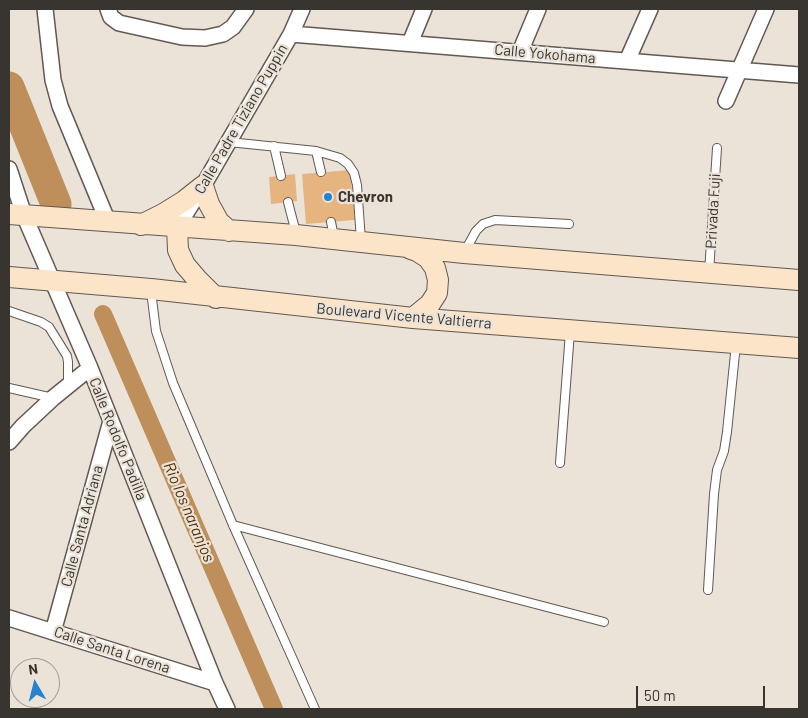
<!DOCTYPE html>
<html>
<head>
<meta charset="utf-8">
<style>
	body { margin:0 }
	#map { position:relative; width:808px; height:718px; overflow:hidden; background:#ebe2d8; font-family:Barlow,sans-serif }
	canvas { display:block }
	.frame { position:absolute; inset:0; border:10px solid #383531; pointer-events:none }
	.north { position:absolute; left:10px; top:658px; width:50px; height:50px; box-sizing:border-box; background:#ebe2d8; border:1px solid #a39d95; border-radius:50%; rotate:352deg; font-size:14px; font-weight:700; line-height:20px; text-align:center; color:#383531 }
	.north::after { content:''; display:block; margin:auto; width:18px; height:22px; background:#2583d0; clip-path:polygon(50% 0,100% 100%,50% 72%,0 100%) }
	.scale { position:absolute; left:636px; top:686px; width:129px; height:22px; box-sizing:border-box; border:2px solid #383531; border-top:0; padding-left:6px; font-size:15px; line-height:18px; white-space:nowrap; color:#383531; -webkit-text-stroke:4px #ebe2d8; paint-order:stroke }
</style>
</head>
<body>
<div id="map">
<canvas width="808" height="718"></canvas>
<div class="frame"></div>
<div class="north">N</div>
<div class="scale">50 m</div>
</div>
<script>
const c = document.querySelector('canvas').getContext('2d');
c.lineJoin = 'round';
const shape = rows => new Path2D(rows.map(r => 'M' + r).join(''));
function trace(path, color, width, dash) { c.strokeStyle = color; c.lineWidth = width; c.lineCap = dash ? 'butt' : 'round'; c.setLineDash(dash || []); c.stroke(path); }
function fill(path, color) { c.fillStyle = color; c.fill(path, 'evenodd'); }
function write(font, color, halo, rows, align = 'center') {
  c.font = font + ' Barlow,sans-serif'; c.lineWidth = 4.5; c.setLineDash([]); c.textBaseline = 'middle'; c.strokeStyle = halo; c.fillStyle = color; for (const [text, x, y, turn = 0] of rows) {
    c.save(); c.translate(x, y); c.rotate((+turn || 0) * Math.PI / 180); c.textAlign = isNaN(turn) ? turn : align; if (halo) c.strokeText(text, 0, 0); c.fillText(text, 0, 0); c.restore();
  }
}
trace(shape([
	[103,314,274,709]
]), '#bf8f5b', 18);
trace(shape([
	[9,87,56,204]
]), '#bf8f5b', 31);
fill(shape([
	[350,170,355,220,306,224,302,174],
	[295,174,297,201,271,204,269,177]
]), '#e6b57f');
const lane = shape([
	[229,142,316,151,340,158,348,164,354,173,357,185,361,240],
	[274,146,281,176],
	[316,151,321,172],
	[288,202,296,233],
	[331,222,334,237],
	[465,251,476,231,483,224,495,220,569,224],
	[709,273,717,148],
	[151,291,156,331,173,383,233,525,315,709],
	[9,311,41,322,49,327,67,356,68,362,68,386],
	[9,388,53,398],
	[560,463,570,332],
	[233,525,604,622],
	[708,590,714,494,717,470,724,451,727,432,736,344]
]);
const street = shape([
	[45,9,53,80,60,106,108,222],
	[108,9,111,17,119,23,182,37,205,38,223,34,233,27,246,9],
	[291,34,799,75],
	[410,43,424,9],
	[520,52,538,9],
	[627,61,650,9],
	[726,101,766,9],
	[9,169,24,215,90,368,215,683,227,709],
	[177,227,203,186,291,34,302,9],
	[9,442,23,426,53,398,90,368],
	[9,618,215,683],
	[53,632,111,421]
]);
const secondary = shape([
	[9,214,296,235,464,253,799,280],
	[141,225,163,214,184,201,203,186,209,204,219,222,229,231],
	[177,227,178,250,185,265,197,279,216,298],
	[411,249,417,251,428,258,435,268,438,280,437,293,430,304,413,318],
	[9,277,151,289,413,318,799,348]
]);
trace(lane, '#615952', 10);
trace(street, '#615952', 18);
trace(secondary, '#615952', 22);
trace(lane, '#fff', 8);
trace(street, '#fff', 15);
trace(secondary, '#fbe4c8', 20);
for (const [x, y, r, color] of [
	[328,197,5,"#2583d0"]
]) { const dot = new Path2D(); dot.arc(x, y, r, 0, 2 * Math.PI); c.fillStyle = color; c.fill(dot); trace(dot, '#ebe2d8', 2); }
write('15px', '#383531', '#ebe2d8', [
	["Calle Yokohama",545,54,5],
	["Calle Padre Tiziano Puppin",241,119,-60],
	["Privada Fuji",713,211,-87],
	["Boulevard Vicente Valtierra",404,316,5],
	["Calle Rodolfo Padilla",118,439,68],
	["Calle Santa Adriana",82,526,-75],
	["Calle Santa Lorena",112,650,18]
]);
write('bold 15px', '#383531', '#ebe2d8', [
	["Chevron",338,197]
], 'left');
write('italic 16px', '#4c2c00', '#ebe2d8', [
	["Rio los naranjos",189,512,67]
]);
</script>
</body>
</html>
